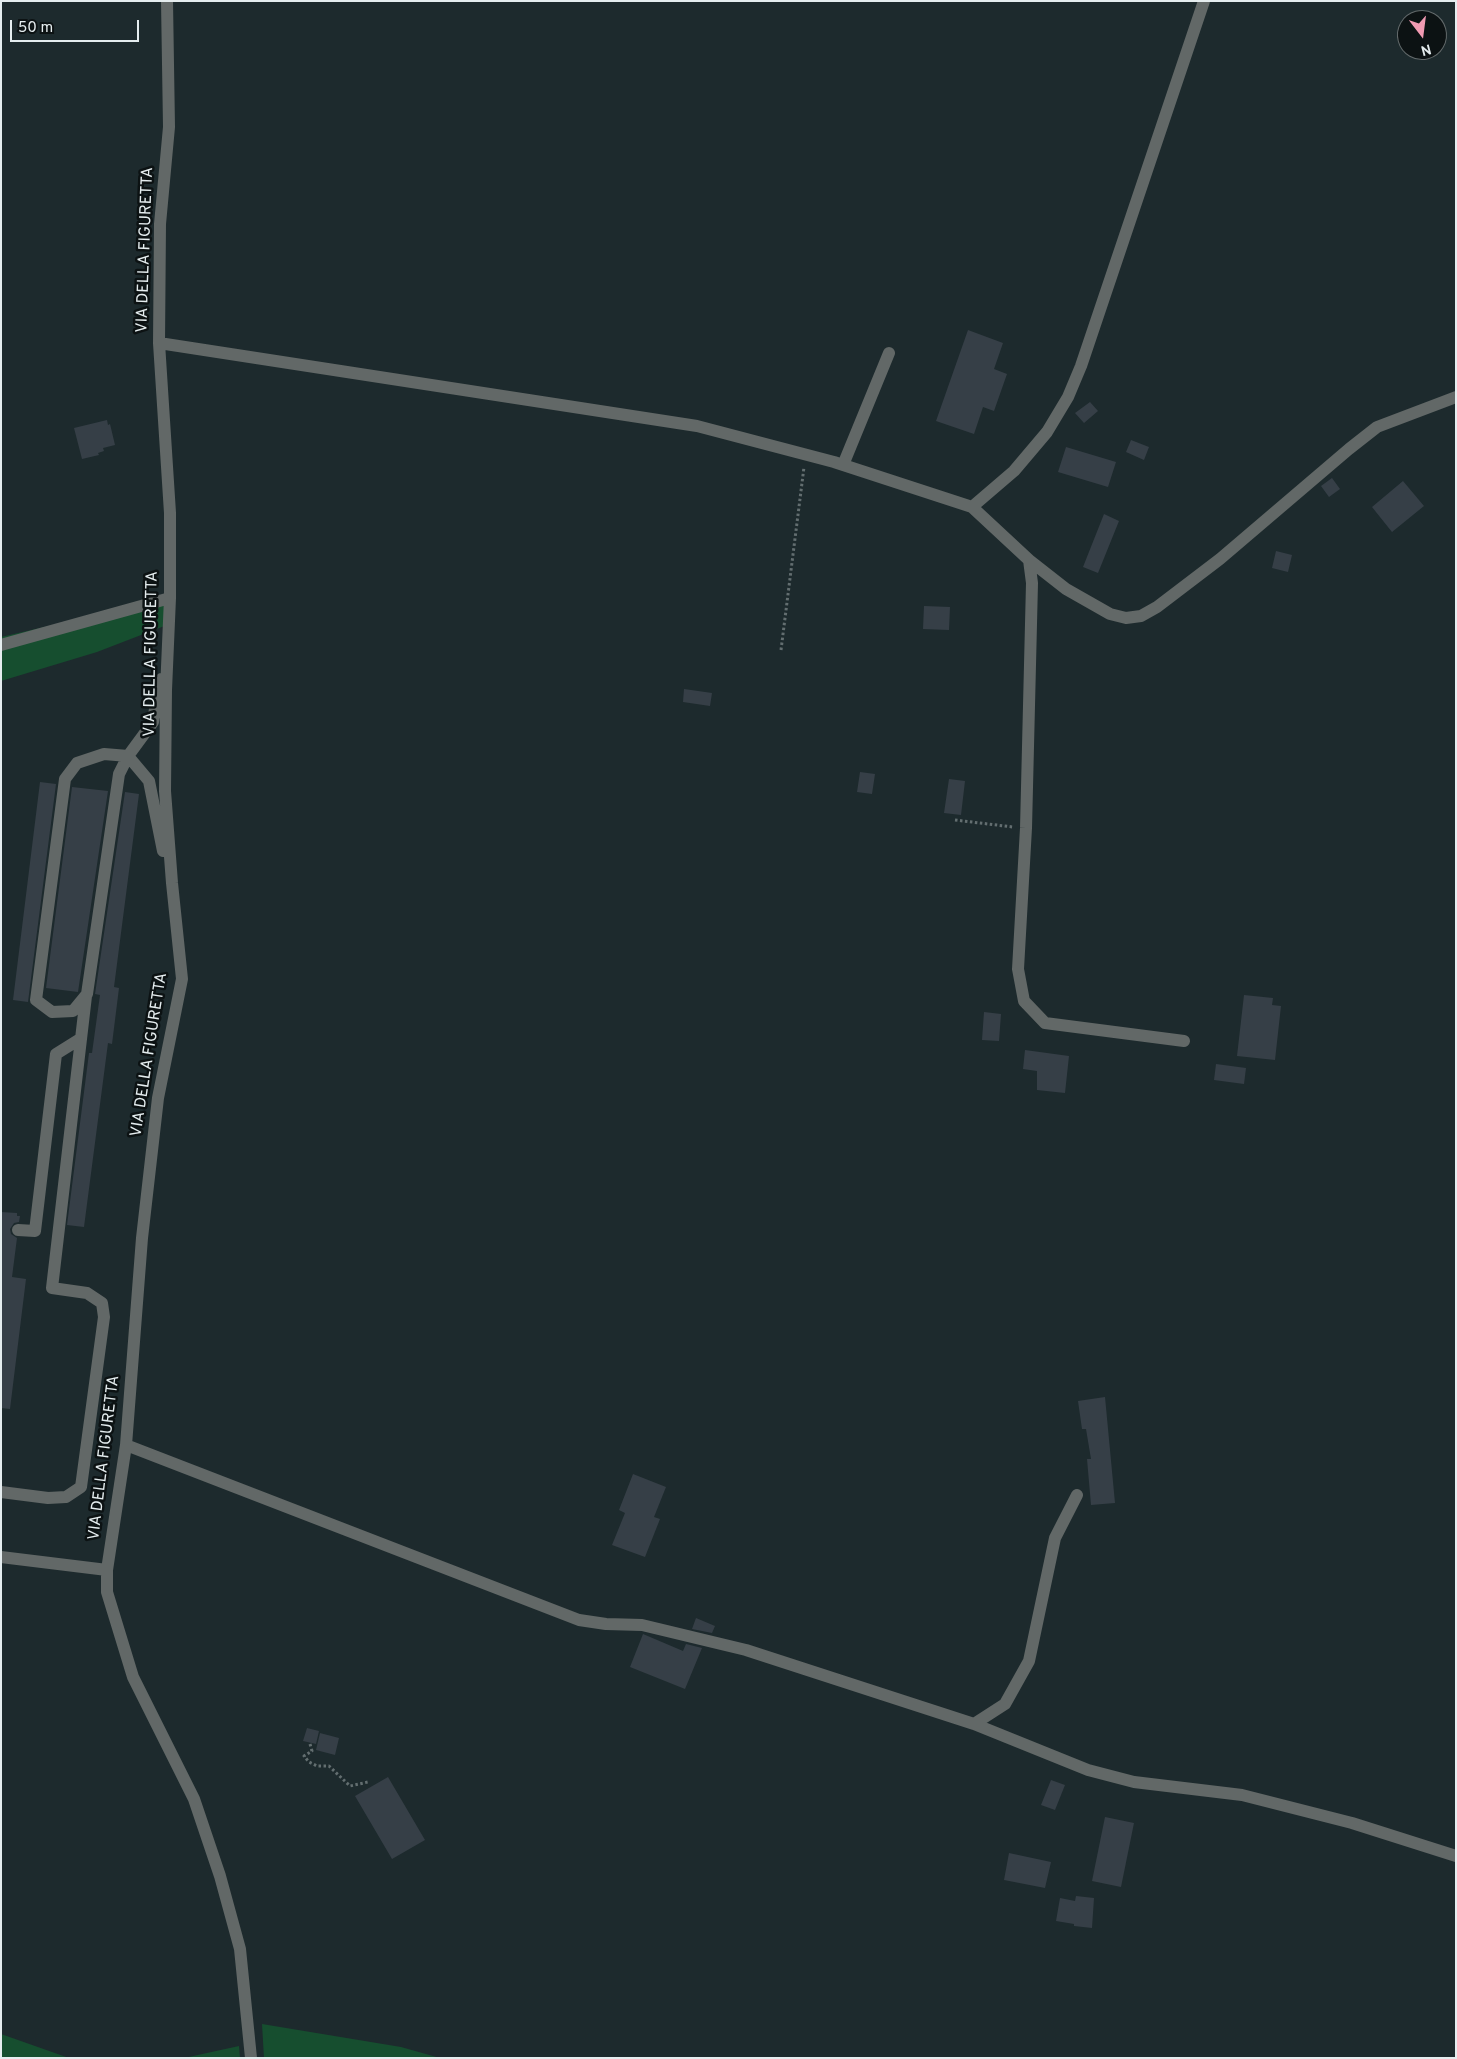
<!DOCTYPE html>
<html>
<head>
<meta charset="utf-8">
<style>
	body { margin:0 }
	#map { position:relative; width:1457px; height:2059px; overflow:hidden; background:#1d2a2d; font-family:Overpass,sans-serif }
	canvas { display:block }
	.frame { position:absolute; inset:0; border:2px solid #e5edef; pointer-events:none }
	.north { position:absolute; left:1397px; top:10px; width:50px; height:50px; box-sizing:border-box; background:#0c1213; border:1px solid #636a6b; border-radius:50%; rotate:165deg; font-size:14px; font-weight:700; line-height:20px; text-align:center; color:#e5edef }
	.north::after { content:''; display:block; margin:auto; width:18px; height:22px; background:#f19ab2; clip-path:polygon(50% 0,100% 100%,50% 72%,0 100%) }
	.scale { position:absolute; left:10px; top:20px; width:129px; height:22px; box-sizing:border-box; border:2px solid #e5edef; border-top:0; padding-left:6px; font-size:15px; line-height:18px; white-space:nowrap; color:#e5edef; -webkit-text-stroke:4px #0c1213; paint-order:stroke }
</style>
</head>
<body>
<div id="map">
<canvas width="1457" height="2059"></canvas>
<div class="frame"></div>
<div class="north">N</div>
<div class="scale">50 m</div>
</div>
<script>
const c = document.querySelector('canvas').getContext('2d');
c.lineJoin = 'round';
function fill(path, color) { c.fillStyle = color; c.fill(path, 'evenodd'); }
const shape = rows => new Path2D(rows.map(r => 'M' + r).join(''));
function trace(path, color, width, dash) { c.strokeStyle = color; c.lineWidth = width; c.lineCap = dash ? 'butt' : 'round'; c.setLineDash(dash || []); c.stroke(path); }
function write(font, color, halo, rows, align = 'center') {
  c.font = font + ' Overpass,sans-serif'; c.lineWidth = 5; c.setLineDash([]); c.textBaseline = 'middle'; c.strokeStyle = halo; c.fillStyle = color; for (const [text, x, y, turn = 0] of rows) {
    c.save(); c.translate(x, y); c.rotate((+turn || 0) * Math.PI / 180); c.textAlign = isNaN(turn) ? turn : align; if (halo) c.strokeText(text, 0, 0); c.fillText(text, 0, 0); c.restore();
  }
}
fill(shape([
	[170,598,167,625,97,652,1,681,1,637],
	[262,2024,401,2047,440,2058,264,2058],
	[1,2034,69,2058,1,2058],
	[239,2046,240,2058,184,2058]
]), '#164e2f');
fill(shape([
	[968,330,1003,343,994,369,1007,374,994,411,983,407,974,434,936,421],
	[1090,402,1098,411,1084,423,1075,413],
	[107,420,108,425,110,424,115,445,103,448,104,451,98,453,99,455,82,459,74,428],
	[1131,440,1149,447,1144,460,1126,452],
	[1066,447,1116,462,1108,487,1058,472],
	[1332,478,1340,489,1329,497,1321,486],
	[1403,481,1424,506,1392,532,1372,507],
	[1104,514,1119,521,1098,573,1083,567],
	[1276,551,1292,555,1288,572,1272,568],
	[924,606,950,607,949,630,923,629],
	[684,689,712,693,710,706,683,702],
	[860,772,875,774,872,794,857,792],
	[949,779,965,781,961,815,944,813],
	[40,782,56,784,28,1002,13,1000],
	[72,787,108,791,78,992,46,988],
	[125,792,139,794,114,987,119,988,112,1044,108,1043,84,1227,67,1225,89,1053,92,1053,100,995,95,994],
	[1244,995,1273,998,1272,1005,1281,1006,1275,1060,1237,1056],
	[984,1012,1001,1014,999,1041,982,1040],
	[1025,1050,1069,1056,1065,1093,1037,1090,1037,1071,1023,1069],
	[1216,1064,1246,1068,1244,1084,1214,1080],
	[1,1212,17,1213,17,1216,20,1216,19,1222,14,1223,10,1229,11,1234,17,1238,12,1277,26,1279,10,1409,1,1408],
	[1105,1397,1115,1503,1091,1505,1087,1459,1091,1459,1086,1429,1082,1429,1078,1401],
	[633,1474,666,1487,654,1517,660,1519,645,1557,612,1545,625,1513,619,1510],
	[696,1618,715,1626,712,1633,692,1629],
	[643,1634,683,1651,686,1644,702,1648,685,1689,630,1667],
	[307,1728,319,1731,316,1744,303,1741],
	[320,1733,339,1738,335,1755,316,1750],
	[388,1777,425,1840,392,1859,355,1796],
	[1051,1780,1065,1785,1055,1810,1041,1805],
	[1105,1817,1134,1823,1121,1887,1092,1881],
	[1009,1853,1051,1862,1045,1888,1004,1880],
	[1076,1896,1094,1898,1092,1928,1074,1926,1074,1924,1056,1921,1060,1898,1075,1901]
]), '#363f47');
trace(shape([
	[781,650,804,467],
	[955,820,1013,827],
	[310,1744,312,1751,304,1756,309,1762,317,1766,329,1766,350,1786,368,1782]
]), '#636e70', 3, [2.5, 2.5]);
trace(shape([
	[167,1,169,127,160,224,159,343,170,513,170,598,166,690,165,791,172,883,182,979,158,1098,142,1238,126,1445,107,1570,107,1592,133,1677,194,1799,220,1876,240,1949,251,2058],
	[159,343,697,426,834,462,972,507,1014,471,1047,432,1068,397,1081,366,1204,1],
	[843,465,889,353],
	[972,507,1029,560,1032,583,1026,828,1018,969,1024,1001,1045,1023,1184,1041],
	[1029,560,1066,589,1110,614,1126,618,1141,616,1157,607,1220,559,1349,449,1377,427,1456,397],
	[1,645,170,598],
	[161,679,158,688,153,722,128,756,119,774,87,994,73,1011,52,1012,36,1000,65,779,77,763,104,754,128,756,149,781,163,851],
	[18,1230,35,1231,56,1054,80,1039],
	[126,1445,579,1620,606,1624,642,1625,746,1650,974,1724,1088,1770,1134,1782,1242,1795,1352,1823,1456,1856],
	[1,1492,48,1498,66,1497,81,1487,104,1317,102,1303,87,1293,52,1288,86,996],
	[1,1557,107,1570],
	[974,1724,1005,1704,1029,1661,1055,1538,1077,1495]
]), '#626867', 12);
write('16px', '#e5edef', '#0c1213', [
	["VIA DELLA FIGURETTA",146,250,-88],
	["VIA DELLA FIGURETTA",152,654,-89],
	["VIA DELLA FIGURETTA",150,1055,-81],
	["VIA DELLA FIGURETTA",105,1458,-83]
]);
</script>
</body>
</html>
